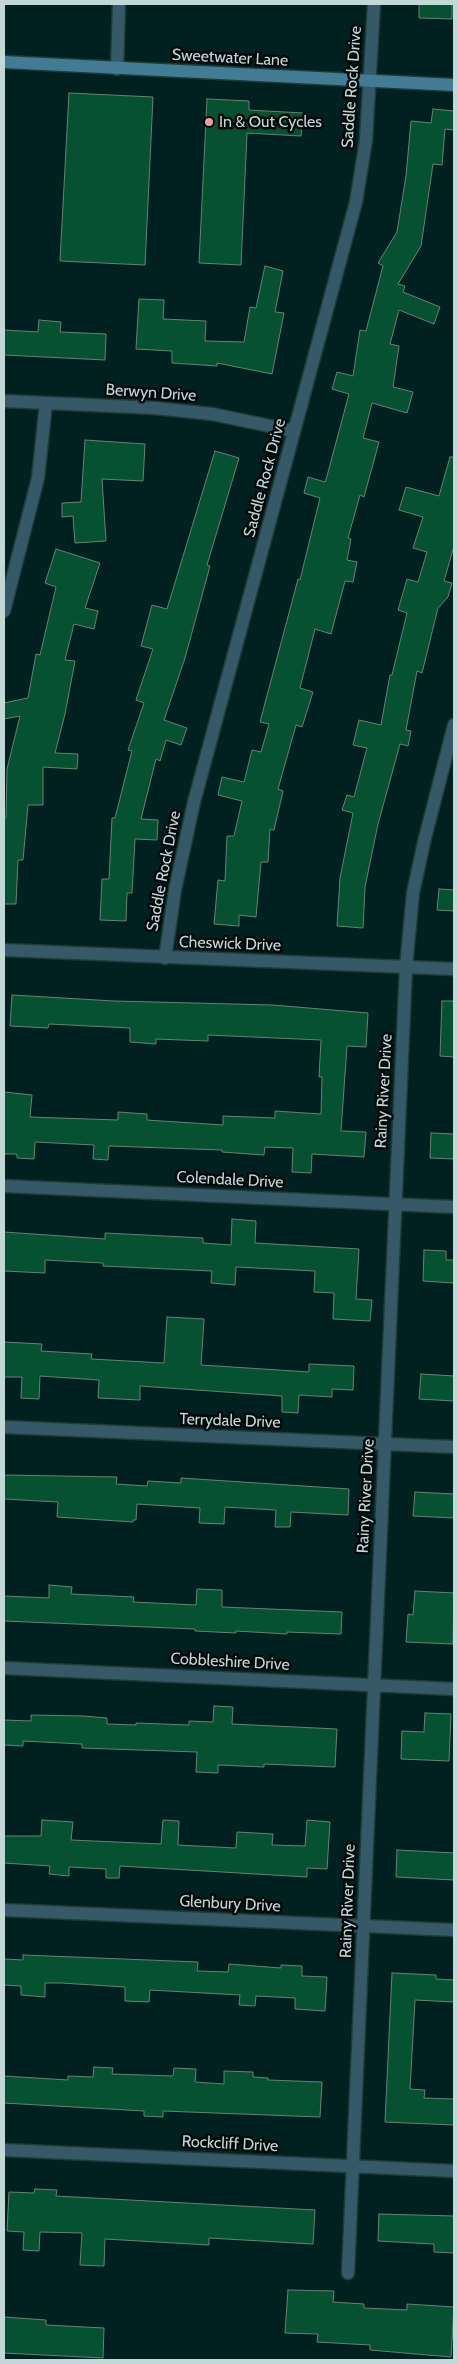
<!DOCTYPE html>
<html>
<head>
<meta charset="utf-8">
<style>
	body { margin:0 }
	#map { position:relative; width:458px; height:2364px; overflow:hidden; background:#012121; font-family:Cabin,sans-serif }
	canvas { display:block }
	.frame { position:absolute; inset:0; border:5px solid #c2d8d7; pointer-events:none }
</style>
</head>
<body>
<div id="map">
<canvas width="458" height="2364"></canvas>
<div class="frame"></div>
</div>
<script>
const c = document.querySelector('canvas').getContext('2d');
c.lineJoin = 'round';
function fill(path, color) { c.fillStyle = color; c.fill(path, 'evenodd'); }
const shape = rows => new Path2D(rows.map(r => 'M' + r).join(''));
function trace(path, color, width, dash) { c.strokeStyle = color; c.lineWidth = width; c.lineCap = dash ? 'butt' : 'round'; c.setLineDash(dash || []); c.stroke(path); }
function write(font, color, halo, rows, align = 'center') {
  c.font = font + ' Cabin,sans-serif'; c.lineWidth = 5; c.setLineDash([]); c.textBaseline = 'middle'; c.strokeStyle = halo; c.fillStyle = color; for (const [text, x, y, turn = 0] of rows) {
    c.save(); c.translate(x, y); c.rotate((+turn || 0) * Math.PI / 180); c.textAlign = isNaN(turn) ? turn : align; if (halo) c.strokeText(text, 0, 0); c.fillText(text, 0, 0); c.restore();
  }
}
const building = shape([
	[419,4,452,4,452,19,419,18,419,4],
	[69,93,153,97,145,265,60,261,69,93],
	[207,99,249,101,249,110,303,113,301,136,247,133,241,265,199,263,207,99],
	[433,109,454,111,454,130,445,129,442,165,433,164,421,246,398,284,405,286,403,292,440,307,434,324,399,310,390,344,399,346,393,387,413,392,407,413,372,403,363,438,379,442,364,497,360,495,348,538,351,539,347,560,357,562,353,582,345,581,331,634,315,629,300,688,313,692,302,727,296,725,278,789,283,791,274,830,270,829,268,862,261,862,256,917,239,915,239,926,214,924,218,880,225,881,227,836,234,836,242,801,218,795,222,777,244,782,252,750,261,752,269,724,260,722,298,579,300,580,320,498,304,493,308,477,325,482,327,476,349,394,332,389,337,372,353,376,360,330,366,331,383,266,378,263,397,232,406,176,411,121,431,123,433,109],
	[265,266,283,271,275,312,284,313,272,374,217,363,217,366,172,363,172,351,136,349,139,299,164,300,163,319,206,321,205,341,244,342,250,307,256,308,265,266],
	[39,320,61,322,60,332,106,334,105,360,4,355,4,330,38,332,39,320],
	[85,440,145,444,143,481,102,479,106,541,75,543,73,516,62,517,62,503,81,502,85,440],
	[215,451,239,458,207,565,210,566,185,658,164,720,187,728,181,745,166,740,160,761,156,759,141,819,158,820,157,840,135,839,132,893,127,893,126,921,100,920,102,879,109,879,112,818,115,818,132,751,128,750,144,703,136,700,153,649,141,646,152,605,167,609,215,451],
	[450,457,454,457,454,546,444,581,452,583,448,597,438,608,422,673,417,671,406,730,411,731,408,746,400,744,378,824,365,887,363,928,337,926,340,878,353,813,342,810,347,795,354,797,367,748,353,745,359,720,381,725,390,675,392,675,407,613,398,610,407,579,418,582,427,552,413,548,423,517,399,510,406,487,439,496,450,457],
	[56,549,100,563,85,608,98,611,94,629,74,624,65,660,75,661,65,714,55,753,78,754,77,769,43,767,43,805,28,805,23,860,18,860,16,904,4,904,4,818,6,818,7,769,20,716,4,719,4,703,28,698,36,654,40,655,56,587,45,583,56,549],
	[439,889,454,890,454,911,437,910,439,889],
	[12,995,114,1001,273,1005,368,1013,366,1047,347,1046,341,1131,366,1132,364,1157,312,1154,311,1173,292,1172,293,1148,265,1147,264,1155,222,1152,222,1150,109,1146,108,1160,93,1159,94,1145,35,1142,34,1159,17,1158,17,1154,4,1154,4,1092,32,1095,30,1117,118,1120,118,1112,147,1114,147,1120,223,1125,223,1116,275,1118,275,1111,321,1114,322,1077,319,1077,321,1040,208,1035,208,1041,156,1039,156,1044,130,1042,130,1028,49,1024,48,1028,10,1026,12,995],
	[442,1001,454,1001,454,1057,440,1056,442,1001],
	[431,1133,454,1134,454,1159,430,1158,431,1133],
	[232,1219,256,1221,255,1243,359,1249,356,1299,372,1300,370,1321,333,1319,334,1293,314,1292,315,1271,236,1267,235,1285,211,1283,212,1271,103,1266,103,1263,45,1260,45,1273,4,1271,4,1232,105,1239,105,1233,203,1238,203,1243,231,1245,232,1219],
	[424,1250,446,1251,446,1260,454,1260,454,1283,423,1281,424,1250],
	[167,1317,204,1319,201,1365,309,1372,309,1364,354,1366,353,1390,332,1389,332,1397,299,1395,298,1413,282,1412,282,1396,140,1386,140,1400,98,1398,99,1380,40,1376,39,1399,21,1398,22,1377,4,1377,4,1342,42,1344,41,1351,92,1354,91,1359,164,1363,167,1317],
	[421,1374,454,1376,454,1401,419,1399,421,1374],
	[4,1475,117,1477,116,1484,147,1486,148,1481,181,1483,181,1478,349,1489,348,1515,291,1512,290,1527,275,1527,276,1510,225,1507,224,1524,199,1523,200,1508,137,1504,136,1520,133,1520,133,1522,57,1517,58,1502,4,1499,4,1475],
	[415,1492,454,1494,454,1518,413,1516,415,1492],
	[49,1585,72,1587,71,1594,134,1597,133,1602,196,1605,197,1589,222,1590,222,1607,342,1612,341,1634,287,1632,287,1634,236,1631,236,1633,195,1631,195,1629,4,1621,4,1596,49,1598,49,1585],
	[415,1591,454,1593,453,1644,406,1642,408,1614,413,1615,415,1591],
	[214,1706,233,1707,232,1724,337,1729,335,1767,264,1764,264,1767,218,1765,218,1773,196,1772,197,1752,82,1748,82,1744,23,1741,23,1746,4,1745,4,1720,31,1721,31,1715,83,1716,107,1718,107,1724,136,1725,136,1723,189,1725,189,1721,213,1722,214,1706],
	[425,1713,451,1714,449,1761,401,1759,402,1731,424,1732,425,1713],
	[42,1820,73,1822,71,1840,161,1844,163,1820,179,1821,178,1845,236,1848,237,1832,273,1834,272,1845,305,1846,307,1820,330,1822,327,1869,307,1868,307,1877,120,1866,119,1878,106,1878,106,1869,69,1867,69,1876,49,1874,50,1866,4,1863,4,1836,41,1836,42,1820],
	[397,1850,454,1853,454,1880,396,1877,397,1850],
	[23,1955,198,1962,197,1971,228,1972,229,1964,281,1968,281,1965,302,1966,302,1976,327,1977,325,2011,295,2009,295,1998,256,1996,255,2006,239,2005,240,1995,150,1990,149,2002,125,2001,125,1987,61,1983,45,1983,45,1997,21,1995,21,1986,4,1985,4,1959,23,1960,23,1955],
	[392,1973,436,1975,436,1979,454,1980,454,2002,415,2000,410,2089,425,2090,424,2098,454,2099,454,2125,385,2122,392,1973],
	[94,2067,113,2068,112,2074,173,2076,174,2068,196,2069,195,2082,224,2084,224,2071,253,2072,253,2077,268,2078,268,2080,322,2082,320,2117,163,2111,163,2117,144,2116,144,2111,4,2103,4,2076,68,2080,68,2076,93,2077,94,2067],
	[35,2189,57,2190,56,2196,315,2210,313,2244,209,2238,209,2245,105,2239,104,2266,80,2265,82,2233,40,2232,39,2251,23,2250,24,2232,7,2231,9,2192,34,2193,35,2189],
	[379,2214,454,2216,454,2253,434,2252,434,2244,378,2241,379,2214],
	[288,2290,334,2291,333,2302,364,2304,364,2308,407,2310,407,2304,454,2307,451,2357,370,2350,370,2345,317,2342,318,2334,285,2333,288,2290],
	[4,2317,46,2320,46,2325,104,2328,103,2358,4,2353,4,2317]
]);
fill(building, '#075133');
trace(building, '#638471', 1);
const street = shape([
	[117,69,119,4],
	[4,401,155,408,212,414,294,431],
	[4,611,38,478,46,403],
	[4,950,454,969],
	[165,958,175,890,194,802,356,202,366,140,374,4],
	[4,1186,454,1207],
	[4,1427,454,1447],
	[4,1668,454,1689],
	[4,1910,454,1930],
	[4,2150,454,2171],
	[348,2273,406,967,413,893,424,842,454,725]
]);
const secondary = shape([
	[4,62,454,85]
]);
trace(street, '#1c3b3a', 15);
trace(secondary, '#1c3b3a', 15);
trace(street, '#365968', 12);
trace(secondary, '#417b94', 12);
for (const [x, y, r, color] of [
	[209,122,5,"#f59b9a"]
]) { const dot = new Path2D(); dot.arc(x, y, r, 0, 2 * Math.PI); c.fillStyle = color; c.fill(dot); trace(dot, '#000909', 2); }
write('16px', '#c2d8d7', '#000909', [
	["Sweetwater Lane",230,58,3],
	["Saddle Rock Drive",352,87,-86],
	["Berwyn Drive",151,393,4],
	["Saddle Rock Drive",265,478,-75],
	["Saddle Rock Drive",164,871,-79],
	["Cheswick Drive",230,944,2],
	["Rainy River Drive",384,1091,-87],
	["Colendale Drive",230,1180,3],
	["Terrydale Drive",230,1421,2],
	["Rainy River Drive",366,1496,-87],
	["Cobbleshire Drive",230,1662,3],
	["Rainy River Drive",348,1901,-88],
	["Glenbury Drive",230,1904,3],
	["Rockcliff Drive",230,2144,3]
]);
write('16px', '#c2d8d7', '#000909', [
	["In & Out Cycles",219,122]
], 'left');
</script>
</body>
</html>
